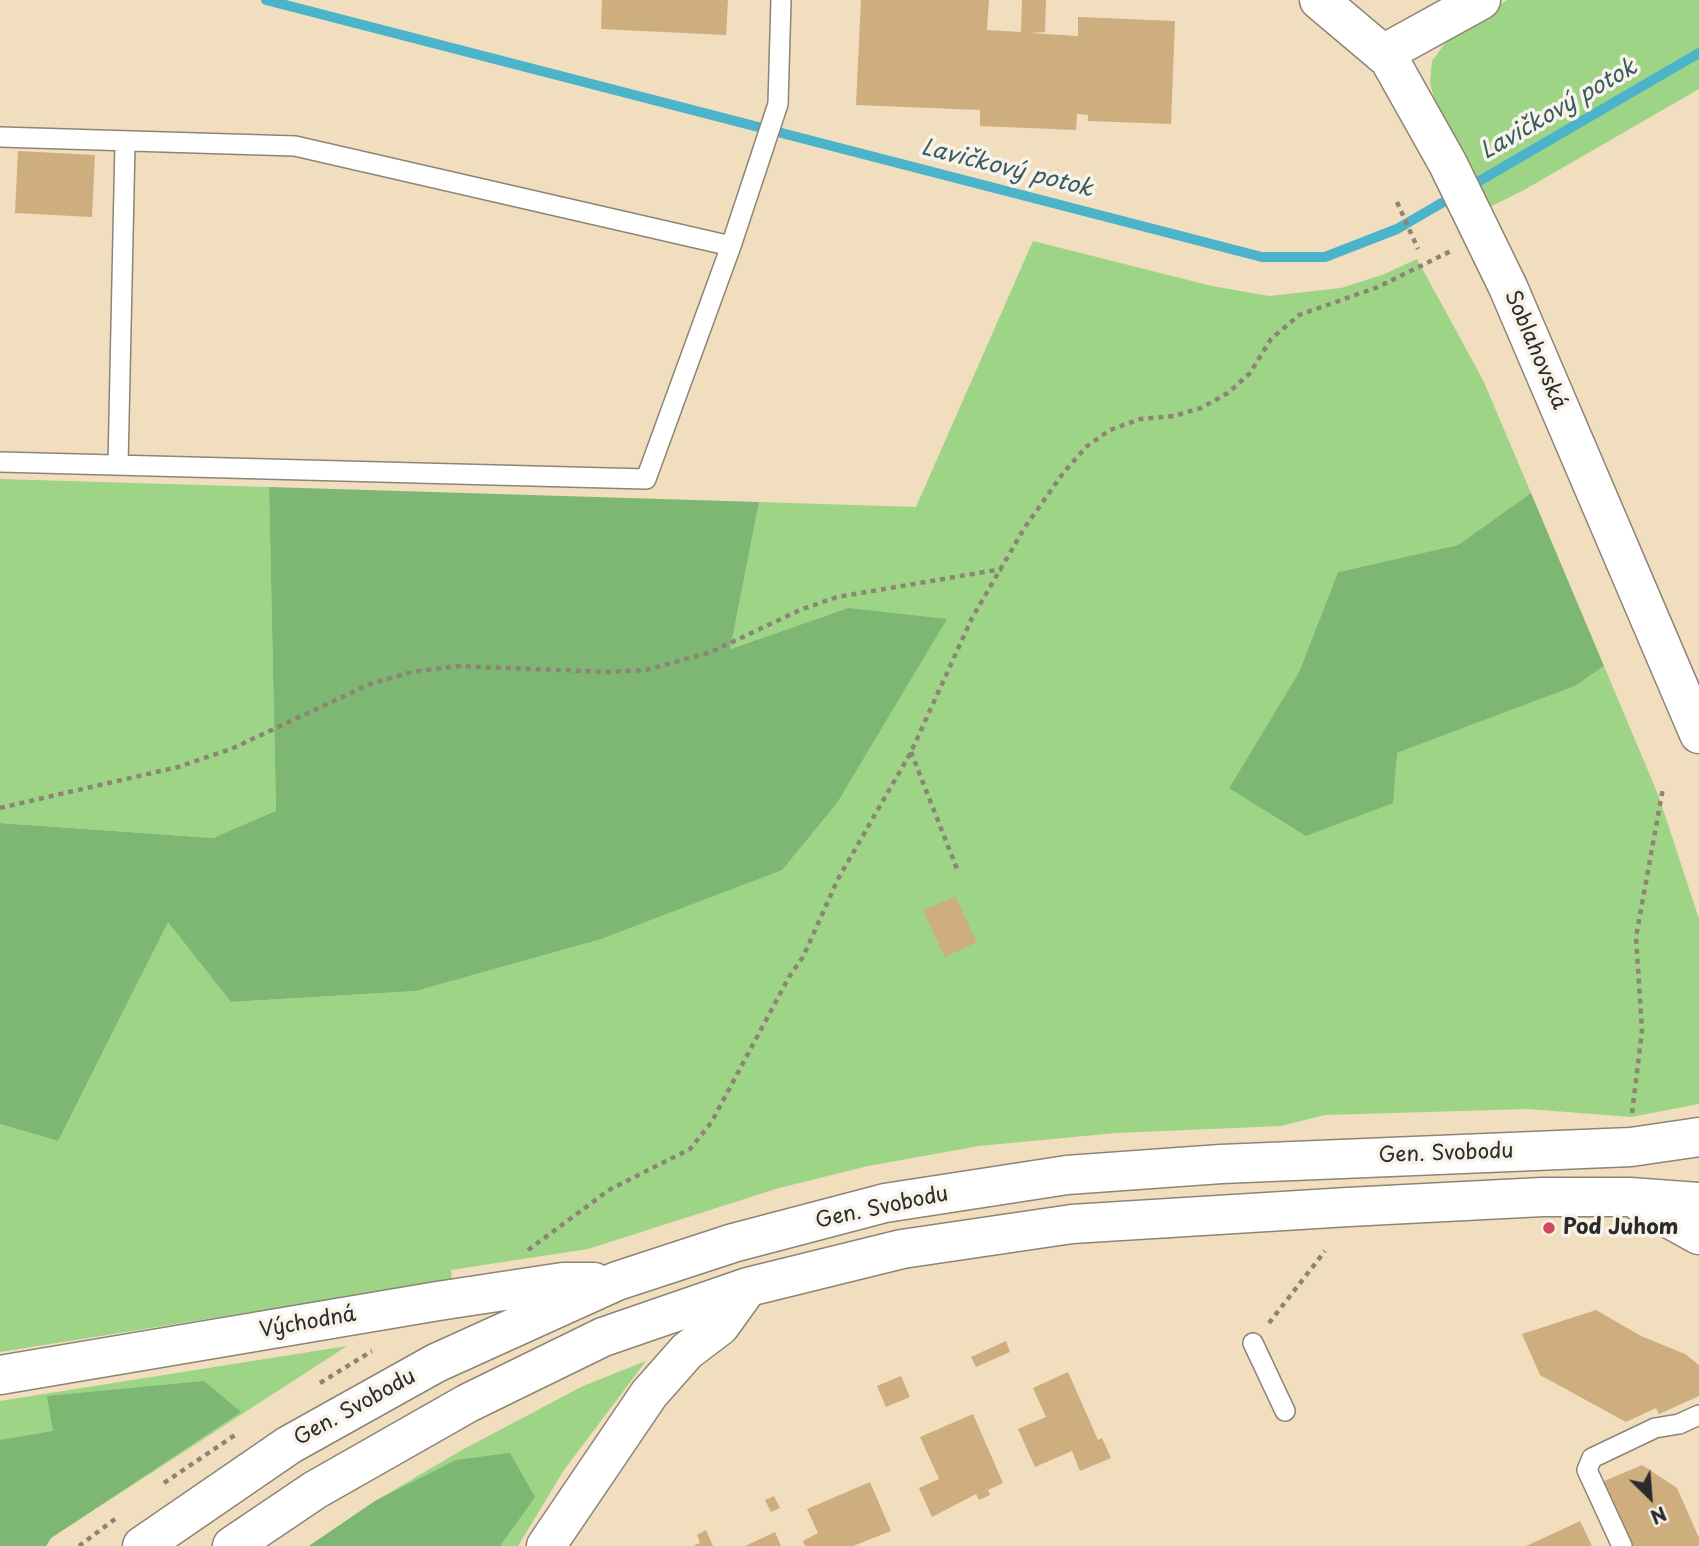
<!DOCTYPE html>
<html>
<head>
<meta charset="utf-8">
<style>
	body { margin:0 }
	#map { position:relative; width:1699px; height:1546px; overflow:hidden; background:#f0debf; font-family:"Playpen Sans",sans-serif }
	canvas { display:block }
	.north { position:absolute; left:1615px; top:1462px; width:70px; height:70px; -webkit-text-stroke:5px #f7f3e8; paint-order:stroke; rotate:155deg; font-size:19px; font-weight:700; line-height:28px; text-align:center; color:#2b2b2b }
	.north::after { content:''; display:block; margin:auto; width:24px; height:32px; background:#2b2b2b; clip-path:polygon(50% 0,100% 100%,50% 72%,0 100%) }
</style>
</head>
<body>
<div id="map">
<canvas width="1699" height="1546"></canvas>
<div class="north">N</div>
</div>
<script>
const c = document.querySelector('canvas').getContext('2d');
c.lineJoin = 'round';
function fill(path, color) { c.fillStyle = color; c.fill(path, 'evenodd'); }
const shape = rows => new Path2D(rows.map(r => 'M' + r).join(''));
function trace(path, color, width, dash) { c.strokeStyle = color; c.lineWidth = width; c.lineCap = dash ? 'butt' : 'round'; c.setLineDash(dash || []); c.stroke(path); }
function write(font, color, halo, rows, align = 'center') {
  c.font = font + ' "Playpen Sans",sans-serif'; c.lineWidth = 7; c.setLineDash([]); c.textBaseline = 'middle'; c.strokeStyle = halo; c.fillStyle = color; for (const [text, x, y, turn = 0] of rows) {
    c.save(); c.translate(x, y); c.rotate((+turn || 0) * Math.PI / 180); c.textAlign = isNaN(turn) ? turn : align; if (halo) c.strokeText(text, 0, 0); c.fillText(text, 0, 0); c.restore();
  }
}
fill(shape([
	[1507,0,1699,0,1699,89,1524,190,1488,208,1439,116,1430,83,1432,61,1446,42],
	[1033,241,1212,286,1269,296,1341,288,1382,275,1417,259,1483,380,1531,493,1458,545,1338,572,1299,672,1229,788,1397,753,1575,686,1604,666,1659,797,1699,919,1699,1104,1631,1117,1528,1109,1325,1115,1281,1126,1116,1133,979,1146,868,1166,779,1188,588,1249,451,1270,452,1280,0,1352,0,1124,58,1141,168,921,231,1002,416,991,598,940,848,608,729,649,759,502,916,507],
	[0,479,269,487,276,812,213,838,0,823],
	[347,1346,51,1538,46,1546,0,1546,0,1401],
	[646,1361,564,1470,518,1546,309,1546,375,1501,462,1450,583,1386]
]), '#9dd486');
fill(shape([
	[269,487,759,502,730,649,848,608,947,619,837,803,782,870,598,940,416,991,231,1002,168,922,58,1141,0,1124,0,823,213,838,276,811],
	[1531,493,1604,666,1575,686,1397,753,1393,803,1306,836,1229,788,1299,672,1338,572,1458,545],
	[204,1381,241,1412,51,1538,46,1546,0,1546,0,1440,53,1431,47,1396],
	[510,1453,535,1497,500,1546,309,1546,375,1501,456,1460]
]), '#7eb673');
trace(shape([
	[266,0,1262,257,1325,257,1397,229,1699,53]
]), '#4cb4ca', 10);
fill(shape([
	[602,0,728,0,726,35,601,29],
	[861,0,989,0,987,30,1021,32,1022,0,1046,0,1045,32,1030,33,1078,36,1078,17,1175,21,1171,124,1088,121,1088,115,1077,114,1076,130,980,126,980,110,856,105],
	[18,151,95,155,92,217,15,213],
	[955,896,977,942,945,957,923,911],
	[1596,1310,1641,1336,1685,1354,1699,1365,1699,1396,1659,1414,1656,1408,1626,1422,1540,1375,1522,1334],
	[1006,1341,1010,1352,976,1367,971,1357],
	[1068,1372,1098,1440,1102,1438,1111,1458,1080,1471,1072,1451,1035,1467,1018,1429,1046,1417,1033,1388],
	[901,1376,910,1397,886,1407,877,1386],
	[973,1414,1003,1483,988,1490,990,1495,979,1500,976,1494,932,1517,919,1488,939,1479,920,1437],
	[1642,1465,1677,1488,1699,1538,1699,1546,1630,1546,1602,1482],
	[870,1482,891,1531,853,1546,805,1546,803,1541,818,1533,807,1509],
	[774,1496,780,1508,771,1512,765,1500],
	[1580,1521,1592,1546,1526,1546,1561,1530],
	[706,1530,713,1546,693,1546,700,1543,697,1535],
	[775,1532,781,1546,745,1546]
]), '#cead7f');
const service = shape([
	[0,137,295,146,731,246,646,479,0,462],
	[731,246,778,104,781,0],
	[118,465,125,143],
	[1253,1343,1285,1411],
	[1622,1546,1587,1470,1592,1458,1655,1428,1679,1424,1699,1415]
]);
const minor = shape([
	[1383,54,1481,0],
	[1641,1203,1699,1235],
	[0,1375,438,1301,563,1282,594,1282],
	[142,1546,289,1445,436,1363,617,1281,733,1243,885,1203,1067,1175,1221,1164,1631,1147,1699,1137],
	[232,1546,315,1490,468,1403,603,1337,748,1287,902,1249,1072,1224,1348,1207,1542,1197,1630,1197,1699,1202],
	[546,1546,649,1394,687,1351,720,1326,748,1287]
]);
const tertiary = shape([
	[1319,0,1389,59,1448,164,1508,287,1699,734]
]);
trace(service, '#8e8475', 22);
trace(minor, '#8e8475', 41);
trace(tertiary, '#8e8475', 41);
trace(shape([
	[1397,202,1418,249],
	[911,752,957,869],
	[0,808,178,767,231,749,370,684,412,672,457,666,608,672,646,670,711,652,800,610,837,597,1002,569],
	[1632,1113,1642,1031,1636,937,1663,788],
	[528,1250,609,1190,690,1149,711,1123,789,977,803,957,838,879,911,752,972,618,1025,527,1064,472,1087,446,1110,430,1140,419,1174,416,1201,408,1228,393,1250,373,1271,339,1299,315,1378,287,1451,251],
	[1269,1323,1325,1251],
	[320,1383,372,1351],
	[164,1483,235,1435],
	[79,1546,115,1519]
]), '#8e8475', 4.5, [5, 5]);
trace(service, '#fff', 19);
trace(minor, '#fff', 38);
trace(tertiary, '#fff', 38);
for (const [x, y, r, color] of [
	[1549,1228,7,"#d1495b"]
]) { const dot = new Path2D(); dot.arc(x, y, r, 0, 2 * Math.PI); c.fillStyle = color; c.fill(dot); trace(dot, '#f7f3e8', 2.5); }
write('21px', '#2b2b2b', '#f7f3e8', [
	["Soblahovská",1535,350,67],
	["Gen. Svobodu",1446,1154,-2],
	["Gen. Svobodu",882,1208,-12],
	["Východná",308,1323,-10],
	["Gen. Svobodu",355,1408,-29]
]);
write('bold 21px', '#2b2b2b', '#f7f3e8', [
	["Pod Juhom",1563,1228]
], 'left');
write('italic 23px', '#375b63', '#f7f3e8', [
	["Lavičkový potok",1559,110,-30],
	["Lavičkový potok",1007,169,14]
]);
</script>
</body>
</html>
